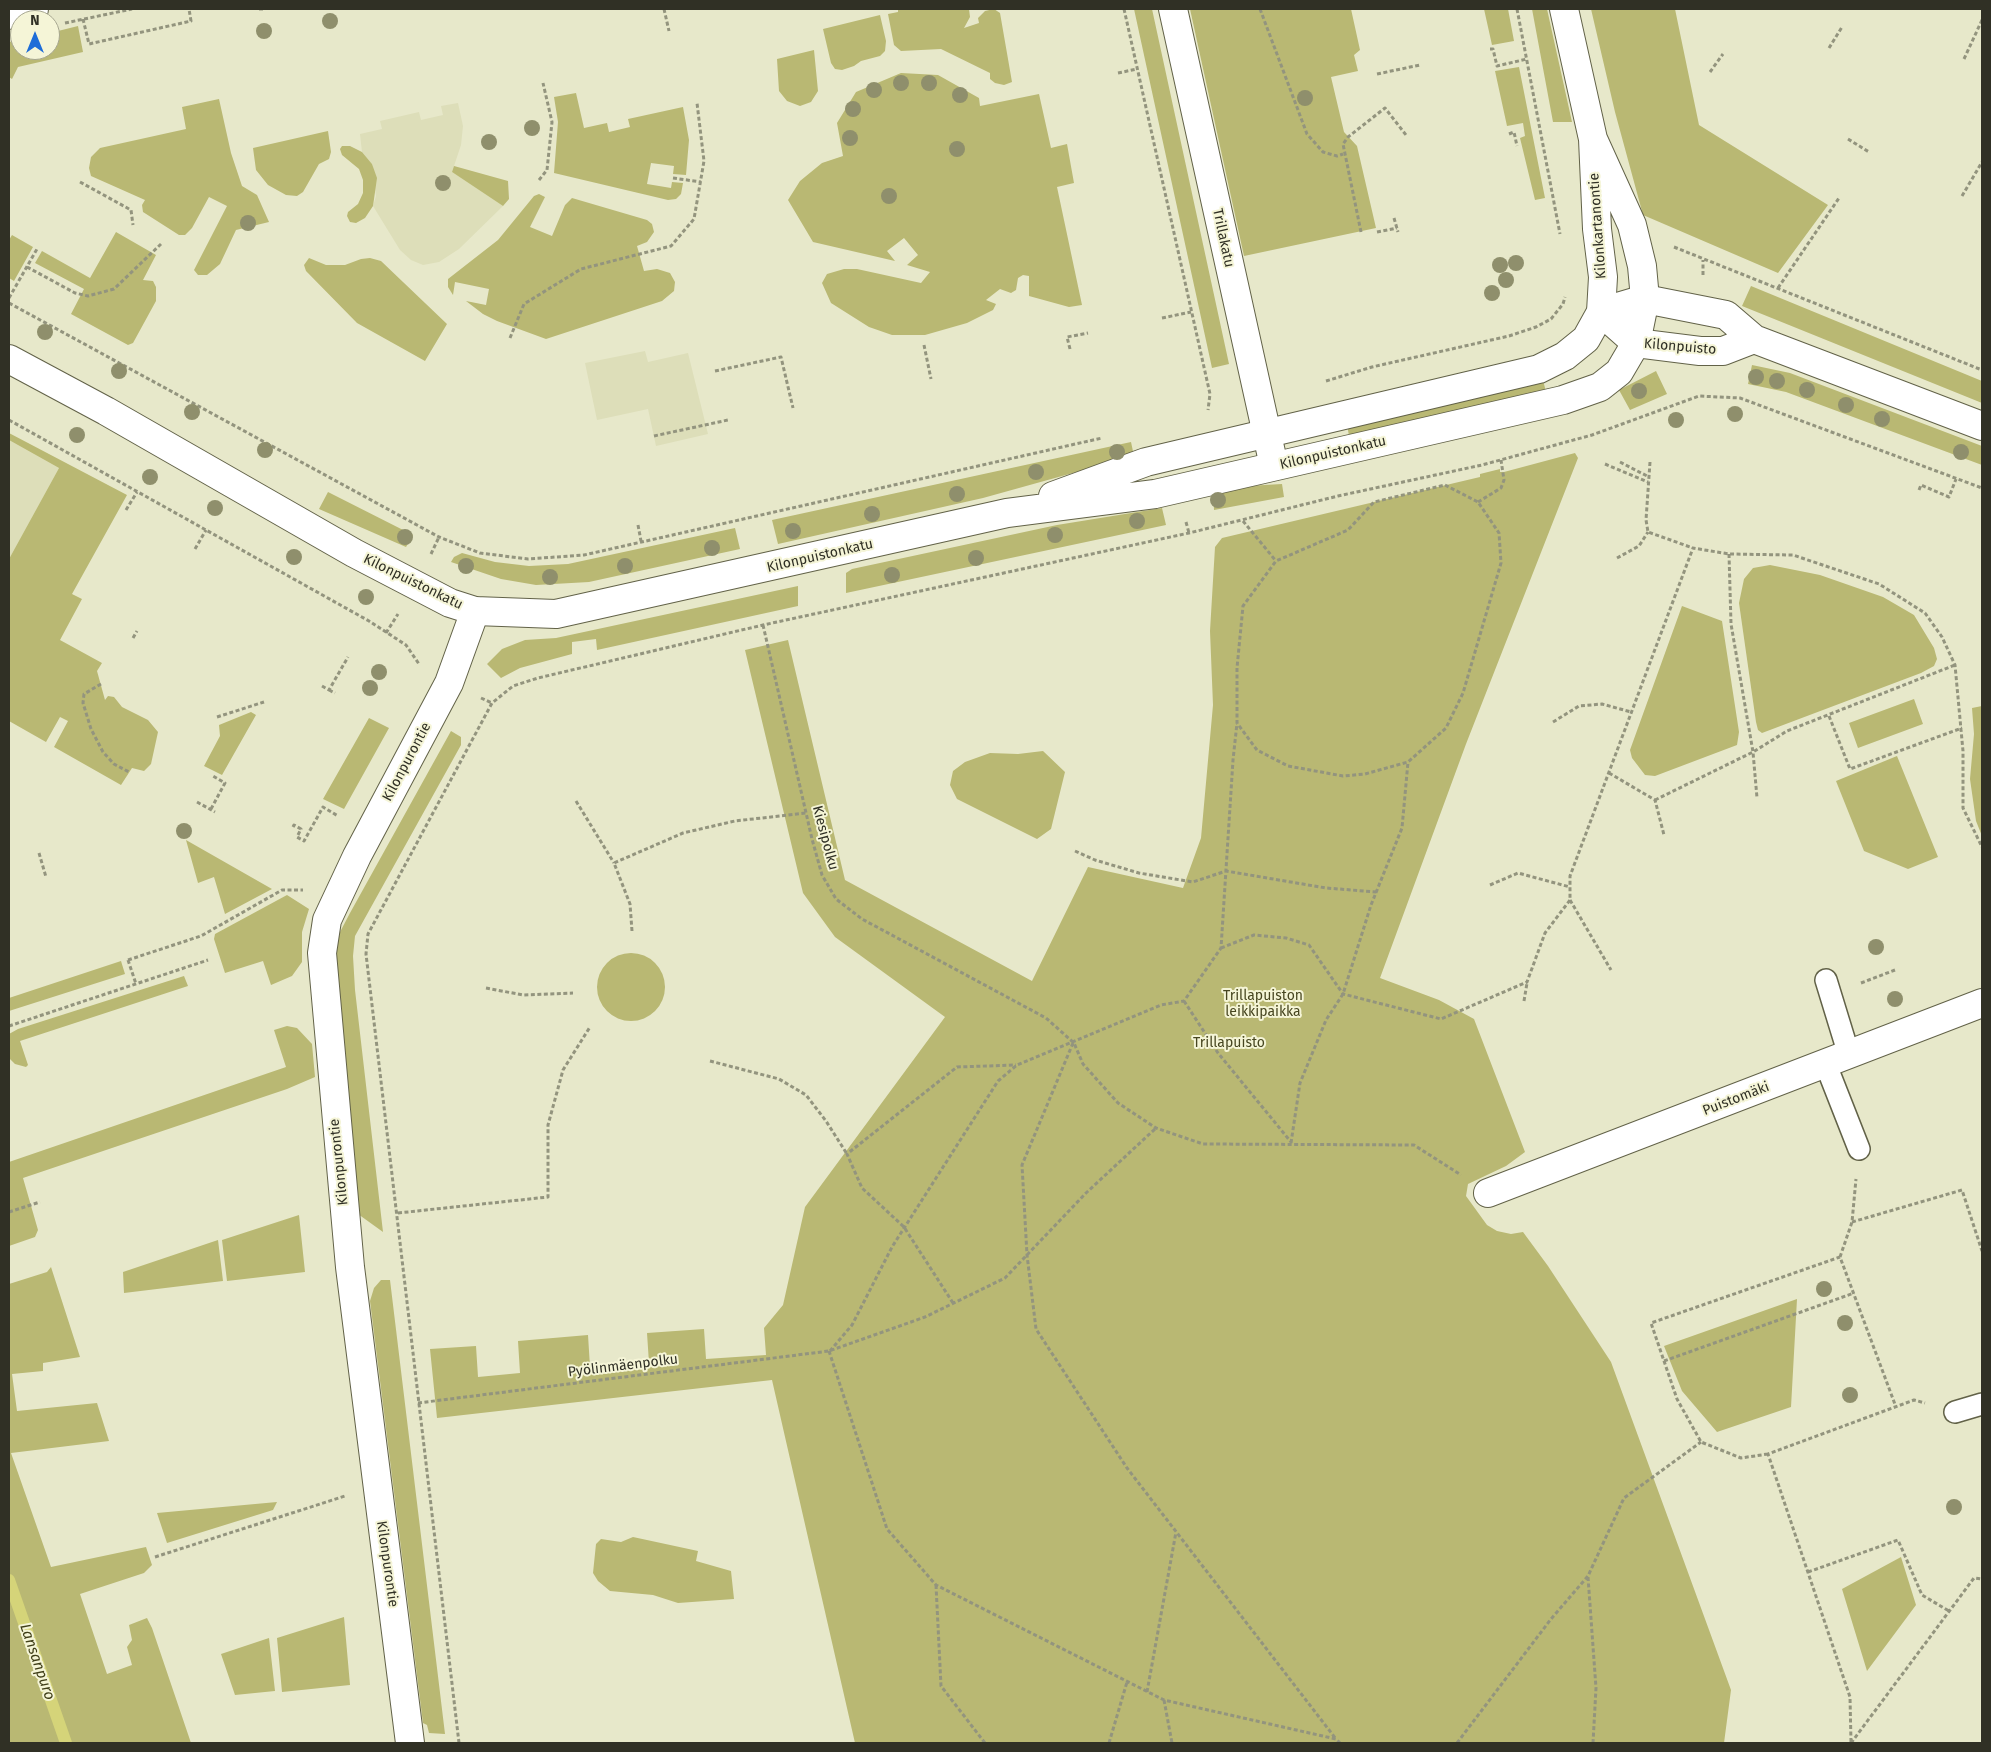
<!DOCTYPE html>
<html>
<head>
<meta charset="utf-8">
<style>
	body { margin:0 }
	#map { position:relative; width:1991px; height:1752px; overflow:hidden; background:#e7e8ca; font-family:"Fira Sans",sans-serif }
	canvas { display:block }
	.frame { position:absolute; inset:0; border:10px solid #303025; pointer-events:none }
	.north { position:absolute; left:10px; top:10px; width:50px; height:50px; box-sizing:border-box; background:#f5f5d7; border:1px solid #a6a690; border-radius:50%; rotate:0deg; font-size:14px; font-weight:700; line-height:20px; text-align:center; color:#303025 }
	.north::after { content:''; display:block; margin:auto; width:18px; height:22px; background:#1e6dd8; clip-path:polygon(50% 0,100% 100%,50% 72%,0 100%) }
</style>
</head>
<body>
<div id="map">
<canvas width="1991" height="1752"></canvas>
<div class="frame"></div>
<div class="north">N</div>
</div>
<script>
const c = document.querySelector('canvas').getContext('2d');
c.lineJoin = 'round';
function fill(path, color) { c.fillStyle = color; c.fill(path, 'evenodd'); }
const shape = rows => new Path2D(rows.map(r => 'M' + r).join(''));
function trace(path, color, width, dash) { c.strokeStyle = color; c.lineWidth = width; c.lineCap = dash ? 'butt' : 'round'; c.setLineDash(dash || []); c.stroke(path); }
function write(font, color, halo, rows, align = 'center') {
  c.font = font + ' "Fira Sans",sans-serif'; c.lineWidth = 4; c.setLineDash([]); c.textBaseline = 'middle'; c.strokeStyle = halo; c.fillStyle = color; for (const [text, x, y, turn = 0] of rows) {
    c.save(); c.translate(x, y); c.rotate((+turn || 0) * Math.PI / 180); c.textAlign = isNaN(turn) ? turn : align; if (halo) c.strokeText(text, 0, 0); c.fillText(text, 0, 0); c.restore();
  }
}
fill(shape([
	[458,103,463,126,461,145,452,172,503,206,459,249,439,262,423,265,411,260,400,250,373,206,376,196,372,164,362,152,360,134,382,129,380,121,419,112,421,120,443,115,441,106],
	[645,351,648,362,688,353,708,434,656,446,648,409,597,420,585,363],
	[9,440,59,468,9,559]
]), '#dddeb9');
fill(shape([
	[898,9,969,9,970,17,964,28,979,23,978,18,985,11,994,9,1000,13,1012,82,1004,85,995,83,990,79,990,73,941,49,901,51,894,45,888,14,898,12],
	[1134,9,1152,9,1229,364,1212,368],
	[1190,9,1351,9,1360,50,1354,55,1358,71,1331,77,1344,132,1357,146,1376,228,1244,256],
	[1484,9,1508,9,1514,41,1492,45],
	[1532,9,1547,9,1572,122,1553,122],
	[1591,9,1675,9,1699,125,1828,205,1778,273,1643,215,1615,112],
	[880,15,886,41,885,51,880,56,861,61,854,66,842,70,835,69,831,63,823,29],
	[78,26,83,52,18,67,12,79,9,77,9,42,20,40,20,50,50,50,50,33],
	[814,50,818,91,811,102,800,106,787,101,779,91,777,59],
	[1519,67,1545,198,1535,200,1520,138,1525,136,1523,123,1507,126,1495,71],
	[901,73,938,75,979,98,980,106,1039,94,1051,148,1067,144,1074,183,1057,187,1082,305,1069,307,1029,296,1029,276,1023,275,1018,278,1016,290,1011,293,1000,289,986,300,996,304,993,310,967,323,925,335,892,335,869,327,831,303,822,283,827,274,844,269,857,269,921,283,930,272,907,265,918,255,904,238,887,251,895,261,813,242,788,200,800,181,822,163,843,156,837,123,856,92],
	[576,93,584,128,607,123,609,132,630,127,628,119,683,107,689,140,686,175,673,174,674,166,651,163,647,184,671,188,672,182,683,183,681,194,676,199,668,200,554,173,558,122,554,97],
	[219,99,231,153,242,186,257,195,269,222,236,230,220,264,207,275,198,275,194,270,227,206,209,197,192,228,185,235,179,235,143,212,142,205,145,200,91,176,89,168,91,157,100,148,186,129,182,107],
	[328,131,331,152,329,159,319,164,303,192,297,196,286,195,268,185,256,170,253,148],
	[342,146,350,146,362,152,372,164,377,178,373,206,365,218,356,223,350,222,347,216,348,212,358,204,363,193,363,180,359,169,342,155,340,149],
	[454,166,508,181,509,199,503,206,452,172],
	[539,194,545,197,530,227,552,236,565,205,572,198,647,220,652,224,654,232,647,242,637,246,644,271,657,269,670,273,675,282,674,291,662,301,546,339,497,321,483,314,466,301,486,305,489,289,455,282,453,295,448,287,448,279,498,240,534,196],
	[116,232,156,255,143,280,153,281,156,287,156,301,133,343,128,345,71,314,84,289,35,263,42,251,90,278],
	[12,235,33,247,14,281,9,278,9,240],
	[309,258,326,265,345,265,361,259,370,258,381,261,447,324,425,361,357,323,306,271,304,265],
	[1751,286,1982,381,1982,403,1742,306],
	[1752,365,1790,373,1982,446,1982,465,1786,392,1748,384],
	[1656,371,1667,394,1630,410,1619,390],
	[1543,380,1546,392,1349,436,1347,424],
	[9,433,127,495,72,594,82,599,60,640,102,663,97,671,105,700,108,696,114,697,122,707,148,720,158,732,151,764,144,771,132,768,121,785,54,747,68,721,60,717,46,742,9,721,9,559,59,468,9,440],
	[1131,442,1134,456,983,498,778,544,772,520],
	[1575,453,1578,458,1466,744,1380,978,1439,1000,1474,1019,1525,1152,1506,1166,1468,1184,1466,1196,1487,1225,1497,1231,1511,1234,1523,1232,1548,1266,1611,1362,1731,1690,1724,1743,855,1743,772,1380,437,1418,430,1349,476,1346,478,1377,520,1373,518,1341,588,1335,590,1367,649,1363,647,1333,704,1329,706,1359,766,1355,764,1328,783,1305,805,1207,945,1017,835,937,803,893,745,650,788,640,845,880,1032,981,1088,867,1183,888,1201,838,1213,705,1210,631,1215,547,1222,538,1480,477,1480,474,1500,469,1500,472,1504,472],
	[1282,484,1284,497,1214,510,1213,488],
	[328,492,413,535,406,547,319,509],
	[1162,508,1166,525,846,593,846,573,852,569,1057,525],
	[735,528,740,549,589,582,536,585,501,579,451,562,454,557,462,553,495,562,529,566,568,564],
	[1770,565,1820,575,1883,597,1914,615,1934,648,1937,659,1934,666,1921,673,1762,733,1758,730,1756,722,1739,603,1744,579,1753,568],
	[798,586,798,606,597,650,596,639,572,642,572,654,520,668,501,678,487,664,502,649,525,640,556,638],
	[1682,606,1722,621,1739,732,1737,745,1655,776,1645,775,1632,758,1630,750],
	[1914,699,1923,724,1858,748,1849,723],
	[1982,706,1982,836,1976,821,1970,779,1974,734,1972,708],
	[251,712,256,715,222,775,204,766,220,736,219,725],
	[369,718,389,728,344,809,323,799],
	[451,731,461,737,461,745,355,936,353,956,355,990,383,1232,358,1214,335,956,340,932,350,913],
	[1043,751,1065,772,1051,829,1037,839,957,799,950,785,953,771,965,762,990,753,1018,754],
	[1897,756,1938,857,1908,869,1864,851,1836,781],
	[186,840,272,889,225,914,214,877,198,883],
	[287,895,309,909,302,932,302,962,292,976,271,985,263,961,225,973,214,939,215,934],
	'597 987a34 34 0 1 1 68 0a34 34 0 1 1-68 0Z',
	[121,961,125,974,9,1011,9,998],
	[184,976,188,986,20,1041,28,1065,26,1067,15,1064,9,1058,9,1034,18,1029],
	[287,1026,297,1028,312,1044,315,1077,287,1089,23,1178,38,1230,35,1237,9,1246,9,1162,286,1067,274,1030],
	[299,1215,305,1272,227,1281,222,1240],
	[218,1240,223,1281,124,1293,123,1272],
	[51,1267,80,1357,43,1363,43,1371,12,1374,17,1411,97,1403,109,1441,11,1453,51,1567,146,1547,152,1565,144,1573,80,1594,107,1674,132,1665,127,1647,132,1640,129,1625,147,1618,152,1628,191,1743,9,1743,9,1284,47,1272],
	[381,1280,390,1280,445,1734,429,1733,427,1725,423,1723,370,1301,374,1288],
	[1797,1299,1791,1407,1717,1432,1682,1391,1664,1346],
	[277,1502,273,1510,167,1543,157,1513],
	[633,1537,698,1551,696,1561,731,1571,734,1599,678,1603,653,1595,610,1591,598,1581,593,1573,596,1544,601,1539,621,1542],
	[1901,1557,1916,1605,1867,1671,1842,1589],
	[344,1617,350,1685,282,1692,277,1638],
	[269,1638,275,1691,235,1695,221,1654]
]), '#b9b873');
trace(shape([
	[9,1580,66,1743]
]), '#d5d479', 12);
const service = shape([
	[1826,980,1849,1055],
	[1826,1065,1859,1149],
	[1955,1412,1982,1404]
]);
const minor = shape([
	[1173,9,1274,466],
	[9,15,34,9],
	[1601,312,1645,299,1726,315,1754,339,1982,426],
	[1601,312,1636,343,1700,351,1723,351,1754,339],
	[1488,1193,1982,1003],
	[410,1743,350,1267,322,953,327,920,357,856,449,683,475,611]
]);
const tertiary = shape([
	[9,359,106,411,354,553,450,603,475,611,556,614,1007,513,1155,494,1563,400,1600,387,1619,372,1636,343,1645,299,1642,266,1632,225,1593,139],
	[1053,496,1146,462,1539,369,1565,356,1586,339,1601,312,1603,277,1597,229,1593,139,1564,9]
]);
trace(service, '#626248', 24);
trace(minor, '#626248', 30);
trace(tertiary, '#626248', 30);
trace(shape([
	[259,9,264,9],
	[664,9,669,31],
	[1124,9,1210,394,1208,410],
	[1260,9,1307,134,1323,152,1337,156,1343,154],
	[1517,9,1560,234],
	[83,19,89,44,191,21,189,9],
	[65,23,132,9],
	[1829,48,1842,27],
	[1490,49,1493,49,1497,66,1527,59],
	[1964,59,1982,20],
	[1710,72,1723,54],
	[1118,73,1137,69],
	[1377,74,1420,65],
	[1509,134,1514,132,1517,146],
	[1848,139,1869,152],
	[673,178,701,182],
	[539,180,547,170,552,122,543,83],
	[80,182,131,210,133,225],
	[1962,196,1982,162],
	[1394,218,1398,232],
	[1361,232,1343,144,1348,137,1385,108,1406,135],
	[1377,232,1397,228],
	[1674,247,1982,370],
	[27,267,75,293,88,296,114,289,161,244],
	[1703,275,1703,260],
	[1778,288,1839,198],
	[9,298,37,249],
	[9,303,439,537,480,553,528,559,584,555,1102,438],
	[1162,318,1191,312],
	[510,338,524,304,581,269,671,246,694,219,704,161,697,103],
	[924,345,931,379],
	[1070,349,1067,337,1088,333],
	[715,371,781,357,793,408],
	[1326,381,1372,367,1509,336,1536,327,1551,319,1563,304,1565,297],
	[9,420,369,621,406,645,419,664],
	[654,436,728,420],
	[1620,462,1649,477],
	[1650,462,1646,520,1648,532,1693,548],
	[1605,464,1648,482],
	[1445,485,1478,502,1499,533,1501,563,1463,693,1446,728,1408,762,1365,774,1343,776,1288,766,1257,750,1237,723,1237,668,1243,606,1276,561,1348,530,1374,502,1445,485],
	[1919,490,1921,485,1949,497,1956,479],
	[1478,502,1501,488,1504,480,1501,460],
	[126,510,137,492],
	[1243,521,1276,561],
	[1186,522,1189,533],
	[638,525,641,541],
	[195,549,206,530],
	[431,554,439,537],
	[1729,554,1731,624,1753,752,1757,798],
	[1617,558,1639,546,1648,532],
	[763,625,812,839,822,875,836,899,862,919,1046,1018,1074,1043,1083,1064,1118,1103,1156,1128,1203,1144,1414,1145,1461,1175],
	[386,633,398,614],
	[133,638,137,631],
	[101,684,84,694,83,703,91,729,103,752,114,764,129,772],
	[322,686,329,690,348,657],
	[329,690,335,693],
	[481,698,492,703],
	[1829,716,1850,769,1962,728],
	[217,717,264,702],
	[1553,722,1579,706,1602,704,1631,712],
	[1609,773,1655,800,1664,835],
	[1655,800,1753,752,1787,731,1955,665],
	[576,801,614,863],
	[197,802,215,812],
	[211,809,225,783,213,776],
	[293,827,294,825,301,829,297,837,304,841,323,807,338,816],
	[1075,851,1095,860,1139,873,1193,882,1226,871,1326,888,1377,892],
	[39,853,46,877],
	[1490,885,1518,873,1570,887],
	[1570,900,1611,970],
	[632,931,630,904,614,863,683,833,735,821,806,813],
	[1221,948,1254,935,1286,938,1309,945,1343,994,1441,1019,1527,982,1545,933,1570,900,1570,876,1693,548,1729,554,1793,555,1879,584,1925,613,1942,637,1955,665,1963,751,1963,808,1982,847],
	[128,960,201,936,282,890,303,890],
	[128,960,136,984],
	[1861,983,1895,970],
	[486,988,523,995,573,993],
	[1184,1001,1218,1053,1291,1142],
	[1524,1001,1527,983],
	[9,1026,208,960],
	[1073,1043,1022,1165,1027,1255,1036,1329,1127,1468,1336,1739],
	[710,1061,779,1079,806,1095,826,1121,847,1154],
	[1291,1143,1300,1083,1326,1020,1343,994,1371,905,1402,828,1408,762],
	[9,1212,40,1202],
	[398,1213,548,1197,548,1125,563,1070,590,1027],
	[1852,1222,1962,1190,1982,1251],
	[1840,1257,1852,1222,1856,1179],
	[953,1303,904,1227,862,1188,847,1154,957,1067,1016,1065],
	[829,1351,887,1529,936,1585,1164,1700,1336,1739,1340,1743],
	[830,1351,852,1325,892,1247,998,1081,1017,1065,1161,1005,1184,1001,1221,948,1233,760,1237,723],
	[1664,1361,1854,1293],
	[418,1403,829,1351,925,1317,1005,1278,1086,1193,1156,1128],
	[1768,1454,1741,1458,1701,1442,1677,1399,1651,1323,1840,1257,1896,1407],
	[155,1557,345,1496],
	[1808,1572,1898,1540,1922,1595,1949,1611],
	[1588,1577,1596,1688,1593,1743],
	[936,1585,941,1686,985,1743],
	[1147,1692,1176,1532],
	[1164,1700,1172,1743],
	[1851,1742,1850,1697,1768,1454,1914,1400,1925,1403],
	[459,1743,366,954,368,934,492,703,513,686,538,678,763,625,1189,533,1338,496,1482,465,1592,435,1699,396,1740,398,1982,488],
	[1109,1743,1127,1682],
	[1457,1743,1551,1619,1588,1576,1624,1498,1701,1442],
	[1851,1743,1974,1578,1982,1579]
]), '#93947e', 3, [4, 2.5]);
trace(service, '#fff', 21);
trace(minor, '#fff', 28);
trace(tertiary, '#fff', 28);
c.fillStyle = '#8f8f6c';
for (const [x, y] of [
	[330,21],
	[264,31],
	[901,83],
	[929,83],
	[874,90],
	[960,95],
	[1305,98],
	[853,109],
	[532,128],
	[850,138],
	[489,142],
	[957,149],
	[443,183],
	[889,196],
	[248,223],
	[1516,263],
	[1500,265],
	[1506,280],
	[1492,293],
	[45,332],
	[119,371],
	[1756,377],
	[1777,381],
	[1807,390],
	[1639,391],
	[1846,405],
	[192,412],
	[1735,414],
	[1882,419],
	[1676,420],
	[77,435],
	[265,450],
	[1117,452],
	[1961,452],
	[1036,472],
	[150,477],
	[957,494],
	[1218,500],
	[215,508],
	[872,514],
	[1137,521],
	[793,531],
	[1055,535],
	[405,537],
	[712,548],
	[294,557],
	[976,558],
	[466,566],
	[625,566],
	[892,575],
	[550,577],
	[366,597],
	[379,672],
	[370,688],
	[184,831],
	[1876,947],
	[1895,999],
	[1824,1289],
	[1845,1323],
	[1850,1395],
	[1954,1507]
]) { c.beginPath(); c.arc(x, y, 8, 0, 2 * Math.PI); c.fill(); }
write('14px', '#303025', '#f5f5d7', [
	["Kilonkartanontie",1598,226,-94],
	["Trillakatu",1223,238,78],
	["Kilonpuisto",1680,347,5],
	["Kilonpuistonkatu",1333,453,-13],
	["Kilonpuistonkatu",820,556,-13],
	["Kilonpuistonkatu",413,582,26],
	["Kilonpurontie",407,762,-62],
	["Kiesipolku",825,838,75],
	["Puistomäki",1736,1099,-21],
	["Kilonpurontie",339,1162,-96],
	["Pyölinmäenpolku",623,1366,-7],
	["Kilonpurontie",387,1564,82]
]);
write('14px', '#474620', '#f5f5d7', [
	["Trillapuiston",1263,996],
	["leikkipaikka",1263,1012],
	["Trillapuisto",1229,1043]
]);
write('italic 15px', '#3f3e18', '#f5f5d7', [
	["Lansanpuro",37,1662,71]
]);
</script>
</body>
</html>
